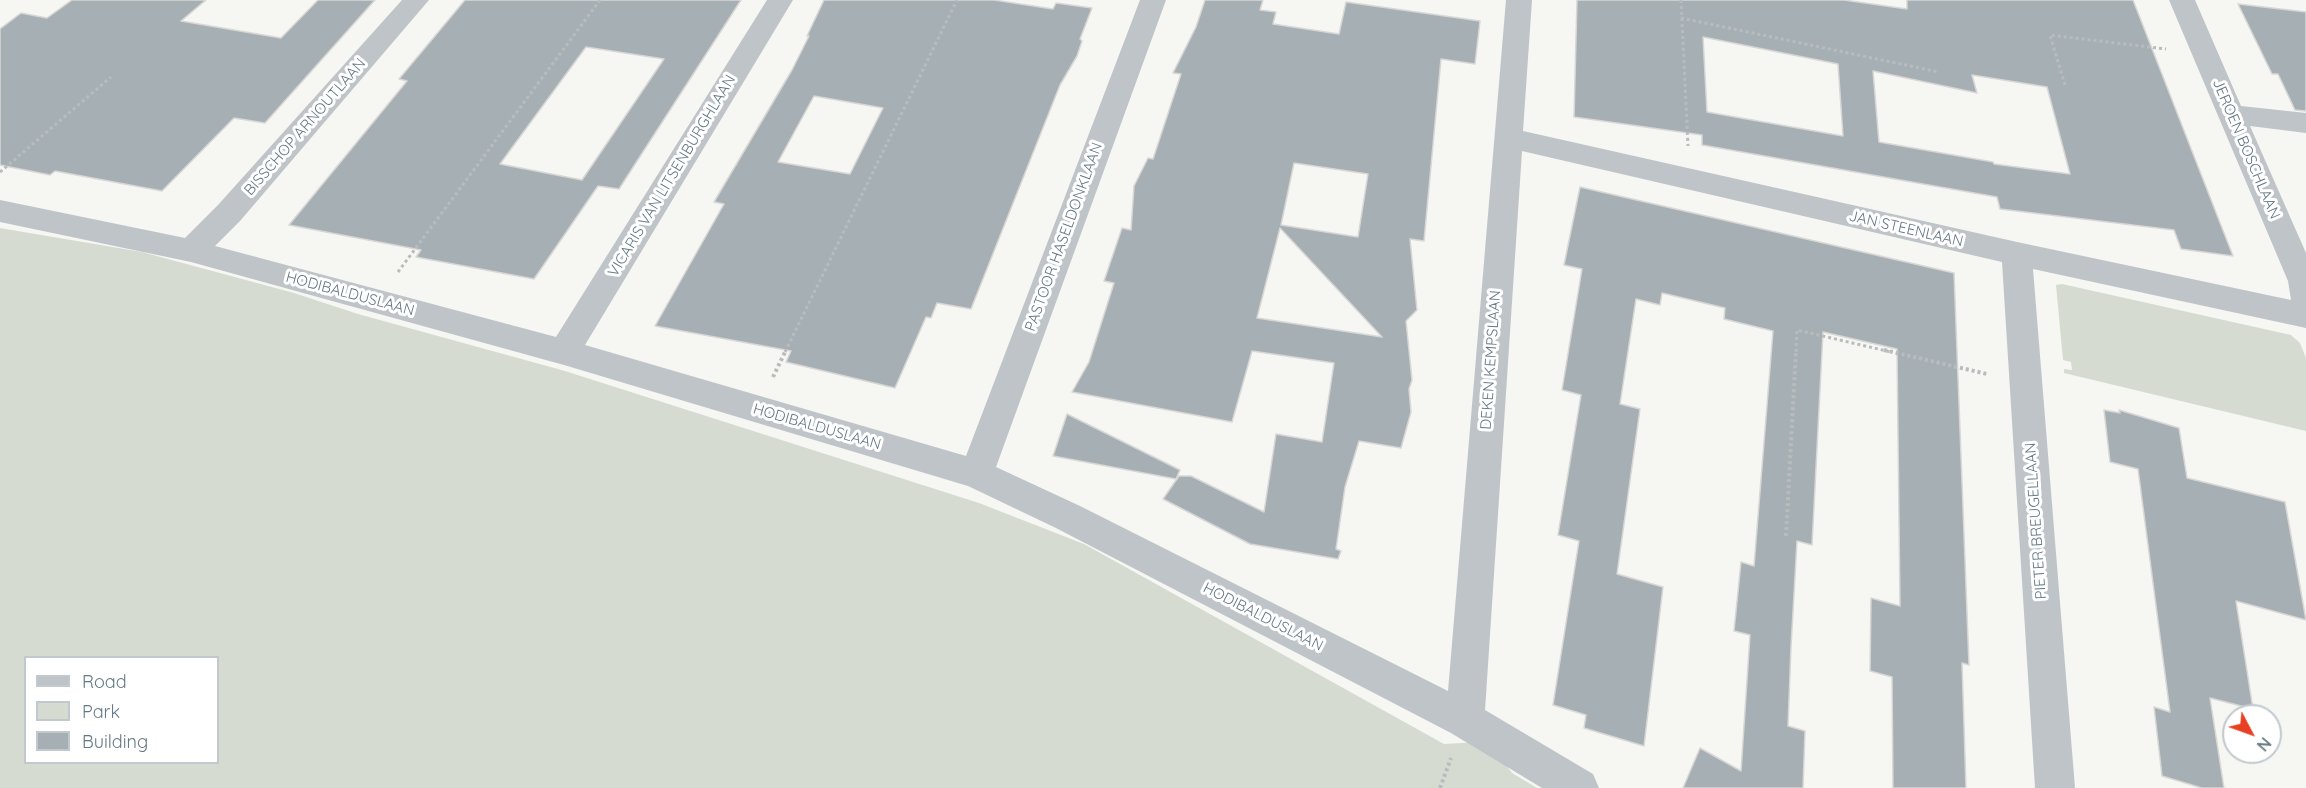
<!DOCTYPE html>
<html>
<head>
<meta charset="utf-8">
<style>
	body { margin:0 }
	#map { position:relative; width:2306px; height:788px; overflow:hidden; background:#f6f6f3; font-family:Quicksand,sans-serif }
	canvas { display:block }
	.legend { position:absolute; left:24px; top:656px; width:195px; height:108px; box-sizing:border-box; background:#fff; border:2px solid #c1c9ce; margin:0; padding:8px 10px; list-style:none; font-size:18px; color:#647984 }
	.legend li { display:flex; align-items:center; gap:12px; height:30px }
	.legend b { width:30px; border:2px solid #c1c9ce }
	.north { position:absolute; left:2222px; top:704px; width:60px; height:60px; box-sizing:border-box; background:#fff; border:2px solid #c1c9ce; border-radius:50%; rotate:131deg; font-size:16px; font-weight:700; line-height:24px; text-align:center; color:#647984 }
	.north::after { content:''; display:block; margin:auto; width:21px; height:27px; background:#e73f21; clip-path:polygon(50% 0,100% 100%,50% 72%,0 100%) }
</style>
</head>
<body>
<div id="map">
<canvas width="2306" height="788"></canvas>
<ul class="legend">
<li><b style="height:8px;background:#bec4c7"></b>Road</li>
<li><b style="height:16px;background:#d6dbd2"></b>Park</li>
<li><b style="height:16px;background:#a6b0b4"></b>Building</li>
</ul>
<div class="north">N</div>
</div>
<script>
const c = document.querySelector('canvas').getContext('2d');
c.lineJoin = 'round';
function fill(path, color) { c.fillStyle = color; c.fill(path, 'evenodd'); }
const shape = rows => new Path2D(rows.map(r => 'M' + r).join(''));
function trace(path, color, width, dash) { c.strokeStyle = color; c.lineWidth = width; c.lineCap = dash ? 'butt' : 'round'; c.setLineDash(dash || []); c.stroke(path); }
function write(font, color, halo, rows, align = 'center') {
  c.font = font + ' Quicksand,sans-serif'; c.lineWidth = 6; c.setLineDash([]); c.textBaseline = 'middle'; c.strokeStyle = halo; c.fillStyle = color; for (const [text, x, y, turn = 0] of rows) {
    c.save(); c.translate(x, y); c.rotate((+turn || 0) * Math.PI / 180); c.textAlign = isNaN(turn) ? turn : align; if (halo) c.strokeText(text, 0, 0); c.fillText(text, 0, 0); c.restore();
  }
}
fill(shape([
	[0,228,142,252,294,293,358,314,565,371,979,503,1084,544,1444,744,1479,742,1498,754,1512,773,1537,788,0,788],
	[26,658,218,658,218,762,26,762],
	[2062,284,2291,335,2300,343,2306,358,2306,431,2064,373,2064,369,2072,370,2071,362,2063,360,2056,285]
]), '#d6dbd2');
const building = shape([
	[72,0,206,0,181,21,281,38,318,0,375,0,265,123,234,118,162,191,55,171,50,175,0,165,0,29,21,13,47,18,72,0],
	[465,0,741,0,619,189,598,186,534,279,416,257,421,250,289,225,407,81,399,79,465,0],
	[586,47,664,59,582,180,500,164,586,47],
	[824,0,994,0,1053,9,1056,3,1092,8,1080,39,1082,41,1077,56,1060,85,971,309,937,303,931,318,926,317,895,388,786,362,791,351,655,326,724,204,714,202,792,70,809,36,807,36,824,0],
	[814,96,883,108,850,174,778,162,814,96],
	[1205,0,1263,0,1260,10,1276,12,1273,24,1339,34,1346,2,1480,21,1475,64,1441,59,1424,241,1410,239,1417,310,1406,321,1412,380,1409,389,1411,412,1401,448,1359,441,1345,487,1336,549,1341,551,1338,559,1250,544,1163,499,1179,476,1191,476,1264,512,1276,434,1322,442,1334,363,1252,351,1232,422,1072,392,1089,362,1114,283,1104,281,1122,228,1131,230,1134,186,1148,158,1153,159,1181,74,1173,73,1196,27,1205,0],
	[1294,163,1368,174,1358,237,1281,225,1294,163],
	[1280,228,1382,337,1257,318,1280,228],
	[1577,0,1844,0,1907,9,1907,0,2133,0,2233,256,2181,249,2174,230,2000,209,1997,197,1702,145,1702,135,1574,117,1577,0],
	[1703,37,1838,64,1843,136,1707,112,1703,37],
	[1873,71,1977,93,1972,75,2047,87,2070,174,1994,164,1993,162,1879,142,1873,71],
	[2238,4,2306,12,2306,111,2295,110,2278,74,2272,74,2238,4],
	[1580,187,1954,273,1969,665,1962,663,1966,788,1893,788,1892,677,1870,671,1871,598,1900,606,1897,349,1823,332,1812,545,1797,541,1791,647,1788,726,1805,731,1803,788,1683,788,1700,748,1741,771,1750,635,1734,631,1741,562,1754,566,1773,331,1724,319,1725,308,1662,293,1660,305,1636,299,1620,404,1640,409,1617,574,1663,587,1644,746,1584,728,1586,715,1553,705,1579,541,1558,535,1581,395,1562,390,1582,269,1564,265,1580,187],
	[2104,410,2120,413,2119,410,2179,428,2187,478,2285,502,2306,620,2236,601,2253,709,2210,698,2224,788,2202,788,2162,776,2154,707,2170,712,2138,469,2110,462,2104,410],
	[1067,414,1180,470,1176,479,1053,456,1067,414]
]);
fill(building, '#a6b0b4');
trace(building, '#d8d7d5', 1.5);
trace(shape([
	[1681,0,1688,146],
	[1681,18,1939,72],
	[2065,85,2050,35,2166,49],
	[0,172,111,77],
	[398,272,600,0],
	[785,352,957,0],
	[1796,352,1797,330,1891,352]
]), '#b8bcbe', 3, [3, 3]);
trace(shape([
	[1884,350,1987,374],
	[773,377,786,350],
	[1786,536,1796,350],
	[1440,788,1451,758]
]), '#b8bcbe', 4, [3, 3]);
fill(shape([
	[402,0,429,0,240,221,215,246,556,337,767,0,793,0,585,345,966,456,1140,0,1166,0,996,467,1080,506,1448,691,1506,0,1532,0,1523,131,2017,242,2291,300,2288,281,2169,0,2195,0,2241,106,2306,113,2306,133,2250,126,2306,253,2306,328,2033,269,2075,788,2035,788,2002,262,1522,151,1485,710,1593,774,1599,788,1542,788,1451,733,1056,528,968,486,564,365,191,262,0,222,0,200,185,238,218,205,402,0]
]), '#bec4c7');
write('15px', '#647984', '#fff', [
	["BISSCHOP ARNOUTLAAN",305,127,-49],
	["JEROEN BOSCHLAAN",2246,149,67],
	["VICARIS VAN LITSENBURGHLAAN",672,176,-59],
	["JAN STEENLAAN",1906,229,13],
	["PASTOOR HASELDONKLAAN",1064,237,-70],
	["HODIBALDUSLAAN",350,294,15],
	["DEKEN KEMPSLAAN",1491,360,-86],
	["HODIBALDUSLAAN",817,427,16],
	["PIETER BREUGELLAAN",2036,521,-94],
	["HODIBALDUSLAAN",1263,617,27]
]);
</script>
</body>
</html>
